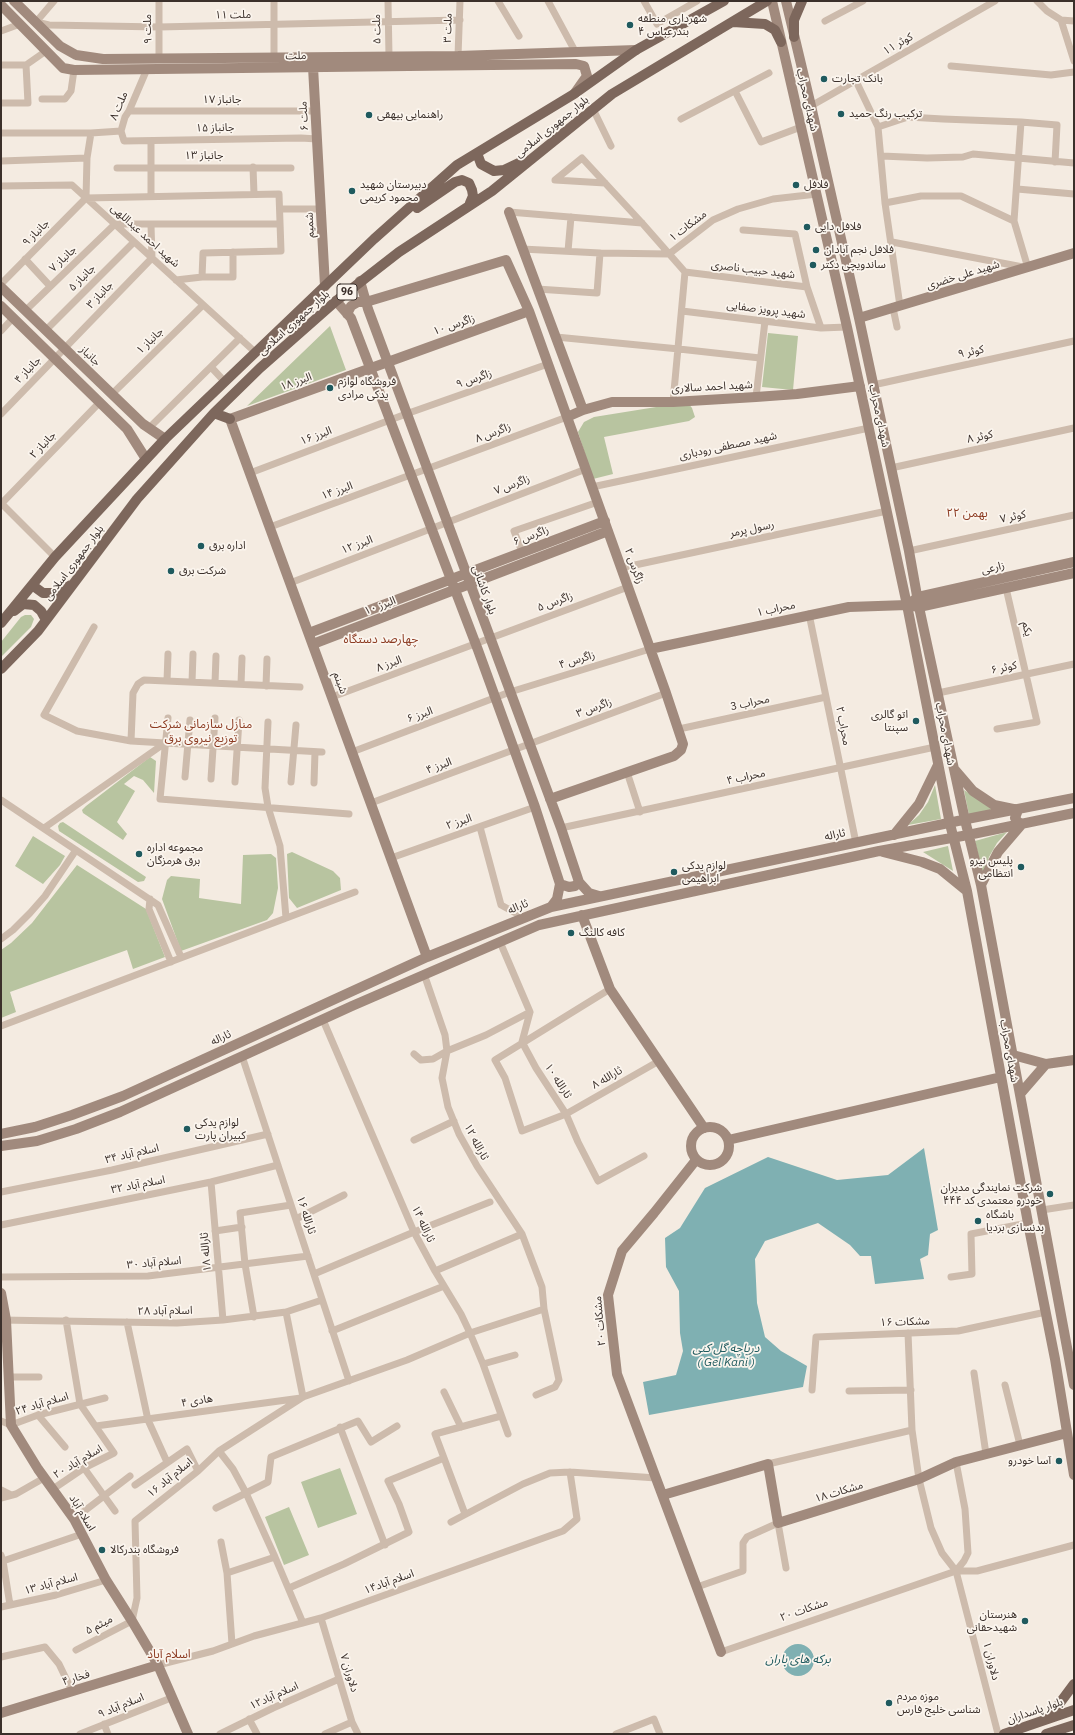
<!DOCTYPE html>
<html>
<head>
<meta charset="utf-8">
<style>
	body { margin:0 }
	#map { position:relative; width:1075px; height:1735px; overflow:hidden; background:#f4ebe1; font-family:"IBM Plex Sans",sans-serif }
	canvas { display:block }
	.frame { position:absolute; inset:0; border:2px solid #3b302b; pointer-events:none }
</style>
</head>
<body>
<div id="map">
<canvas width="1075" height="1735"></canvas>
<div class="frame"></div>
</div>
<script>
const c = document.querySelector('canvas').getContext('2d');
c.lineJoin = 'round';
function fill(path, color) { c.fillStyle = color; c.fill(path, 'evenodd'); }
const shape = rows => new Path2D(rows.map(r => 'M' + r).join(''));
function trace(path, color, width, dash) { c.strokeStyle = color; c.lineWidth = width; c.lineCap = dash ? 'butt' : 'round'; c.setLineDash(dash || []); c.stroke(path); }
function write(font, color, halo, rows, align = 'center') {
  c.font = font + ' "IBM Plex Sans","Noto Sans Arabic",sans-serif'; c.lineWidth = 3.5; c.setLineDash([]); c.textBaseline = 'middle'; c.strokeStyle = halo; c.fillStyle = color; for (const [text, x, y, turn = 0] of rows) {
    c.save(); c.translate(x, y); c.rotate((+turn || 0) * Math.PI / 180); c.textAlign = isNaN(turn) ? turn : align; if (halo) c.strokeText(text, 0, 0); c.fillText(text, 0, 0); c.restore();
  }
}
fill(shape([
	[330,326,346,370,247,406],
	[768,333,798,336,793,390,762,387],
	[681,403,688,403,692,408,695,417,689,421,604,437,613,474,593,479,578,432,584,422,594,417],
	[25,615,31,615,34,619,31,627,1,657,1,642,21,617],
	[150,757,156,761,154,793,143,780,134,776,124,784,135,791,117,822,127,834,123,840,83,813,82,810,86,806],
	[935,785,941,819,908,825,919,815,928,802],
	[964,790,994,809,969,815],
	[63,822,146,877,144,881,138,882,59,831,58,826,60,823],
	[1007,832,997,843,989,857,983,875,975,841],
	[33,836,65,856,60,865,43,884,15,866],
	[948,846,953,871,923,852],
	[292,852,333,871,340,878,341,890,297,908,289,898,287,854],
	[271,854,276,858,278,888,273,913,267,920,181,951,162,899,167,880,171,876,200,879,199,898,241,904,243,855],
	[77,865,146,909,165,957,133,969,127,950,10,992,16,1012,1,1018,1,950,11,943,32,923],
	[340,1468,357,1514,318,1528,301,1482],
	[289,1507,309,1555,284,1565,265,1517]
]), '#b8c4a0');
fill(shape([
	[924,1148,938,1230,930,1234,928,1255,920,1259,924,1279,875,1284,871,1256,860,1256,850,1245,818,1223,765,1241,755,1259,757,1303,765,1337,781,1351,807,1366,803,1387,649,1415,643,1382,676,1375,683,1351,680,1333,679,1291,666,1267,665,1238,680,1228,705,1188,768,1157,837,1180,888,1175],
	'782 1660a16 16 0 1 1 32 0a16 16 0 1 1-32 0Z'
]), '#7fb0b2');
trace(shape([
	[54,1,36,22,49,25,159,27,460,20],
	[159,1,159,58],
	[274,1,274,57],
	[388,1,389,56],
	[498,1,519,36],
	[548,1,576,53],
	[644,1,657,24,697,1],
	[1037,1,1047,11,1061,20,1074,21],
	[1061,20,1074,61],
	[825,21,863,1],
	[1,31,20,24],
	[458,56,460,1],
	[1,65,26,65,46,51],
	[951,66,1051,75,1074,72],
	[856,81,878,127,908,117,943,119,1021,122,1014,221],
	[735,91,761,142,801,127],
	[42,99,65,99,71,91,74,70],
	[1,103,28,103,26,65],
	[811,106,995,1],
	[593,109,611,146],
	[129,111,315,111],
	[681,119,769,73],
	[1021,122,1057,125,1055,162],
	[878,127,885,203,900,306],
	[121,131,124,141,301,138,317,139],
	[1,133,91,133],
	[882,156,927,158,963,157,973,154,1074,163],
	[1,161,87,158],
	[253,167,254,194],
	[117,168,291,168],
	[605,183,555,180,582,158,642,223,685,272,673,402],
	[1,186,72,185,255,352],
	[1017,189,1074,194],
	[151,196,151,141],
	[86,198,279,194,281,251,203,253,202,277,176,280],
	[86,198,87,158,91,133,121,131,125,117,129,111,147,69],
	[885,203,921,196,961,196,1014,221,1028,268,892,242],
	[280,209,321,209],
	[509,212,642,223],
	[522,249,600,253,669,254,713,220,738,209,773,199,817,194],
	[568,251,571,217],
	[25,259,50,286],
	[685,272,807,287,795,234,743,230],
	[202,277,233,277,233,252],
	[1,284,86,198],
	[807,287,821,328],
	[537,289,597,293,600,253],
	[893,308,897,327],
	[26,310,115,224,280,224],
	[682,311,821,328,847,327],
	[46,330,134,242],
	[1,331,13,318],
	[556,337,679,349,760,358],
	[211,367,225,382],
	[873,385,1074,341],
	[112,394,203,305],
	[756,397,765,321],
	[1,414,152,258,151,225],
	[149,428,240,338],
	[891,468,1074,428],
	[250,473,406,414,548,364],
	[592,487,869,428],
	[1,503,55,557],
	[1,504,100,402],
	[270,527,567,417],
	[909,551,1074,515],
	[522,552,514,531,598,502],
	[621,568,887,511],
	[290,583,586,469],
	[809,614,856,843],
	[94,627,44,715,77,731,131,741,165,743],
	[167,681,168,654],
	[192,682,193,654],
	[215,683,216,656],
	[241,684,242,658],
	[266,686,267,659],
	[938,693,1074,664],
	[332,697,628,587],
	[168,718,160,799,349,814],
	[268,722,265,788,268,807,280,846,286,918],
	[679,729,826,697],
	[997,729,1037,722,1006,588],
	[131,741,133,693,138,684,144,680,300,687],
	[352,752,510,692,650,649],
	[627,772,640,812],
	[185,777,190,720],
	[211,779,215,718],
	[235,782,239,720],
	[291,782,296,725],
	[314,783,315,752],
	[1,800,158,905,181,957],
	[371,803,666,693],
	[480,827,501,905,523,917],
	[44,828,165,743,322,752],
	[561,828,935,747],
	[391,858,535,807],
	[150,899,149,909,171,962],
	[1,939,13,930,30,913,45,896,76,850],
	[500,942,530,1012,522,1042,536,1068,566,1114,578,1142,598,1181,644,1156],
	[424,974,445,1035,447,1051,442,1078,448,1107,459,1134,477,1166,522,1234,542,1287,544,1309,559,1380,555,1387,536,1395],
	[610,989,495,1060,505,1078,522,1131,566,1114,659,1061],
	[323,1020,414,1232,435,1271,461,1314,470,1333,483,1364,508,1434],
	[1,1026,355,892],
	[414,1054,421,1060,433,1059,447,1051,486,1035,530,1012],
	[242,1056,349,1381],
	[414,1140,454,1121],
	[211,1182,223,1320],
	[1,1192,112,1170,268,1134],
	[1042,1210,1074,1205],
	[296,1219,344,1195],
	[1,1225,211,1182,278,1165],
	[215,1231,242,1227],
	[435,1271,522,1234],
	[314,1274,414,1232,490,1202],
	[1,1277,148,1276,308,1256],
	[951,1277,972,1274,971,1234,1028,1223],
	[286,1312,303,1397],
	[254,1317,245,1264,240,1213,291,1205],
	[1,1320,177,1323,223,1320,286,1312,322,1300],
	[127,1322,148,1420,167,1462],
	[332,1331,444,1286],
	[908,1333,912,1430],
	[483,1364,515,1355],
	[974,1373,986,1454],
	[8,1377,39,1377],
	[1005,1385,1020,1445],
	[812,1390,816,1337,958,1331,1046,1312],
	[849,1391,911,1390],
	[444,1392,461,1427],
	[38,1415,65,1447],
	[1,1421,11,1425,38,1415,105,1398],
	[96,1426,301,1398],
	[340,1427,385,1545],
	[219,1451,233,1469,246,1493,275,1557,303,1623],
	[956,1462,965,1509,968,1553,964,1561,956,1571],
	[768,1464,912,1430,919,1479,931,1528,942,1553,956,1571,998,1734],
	[84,1468,115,1511],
	[135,1485,187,1449,198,1471],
	[53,1489,84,1468,114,1453,80,1404,66,1320],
	[1,1490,11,1495],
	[1,1498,16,1494,44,1478],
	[216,1508,268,1482,271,1457,358,1421,371,1442,397,1426],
	[465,1514,435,1434,501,1416],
	[74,1519,130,1476],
	[451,1522,523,1484,550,1473,570,1472,656,1478],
	[221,1542,227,1573],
	[1,1555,3,1561,82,1534],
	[3,1561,10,1605],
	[697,1587,743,1571,743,1543,747,1537,778,1523,786,1568],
	[289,1588,344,1564,409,1532,399,1504,388,1481,444,1458],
	[1,1607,56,1595,106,1580],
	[321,1618,352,1722,358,1734],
	[232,1644,227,1573,275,1557],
	[76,1650,132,1621,137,1598,135,1521,198,1471,219,1451,303,1397,407,1360,470,1333,544,1309],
	[721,1652,956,1571,977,1571,1074,1545],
	[1,1657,45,1647,59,1664,72,1691],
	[158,1665,213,1651,254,1636,321,1618,563,1531,577,1519,570,1472],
	[249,1719,257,1734],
	[104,1724,108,1734],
	[80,1734,171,1698],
	[220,1734,273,1708,339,1679],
	[325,1734,352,1722],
	[616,1734,654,1719,660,1734]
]), '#cdbbac', 7);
trace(shape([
	[14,1,60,46,76,55,103,59,458,56,636,50],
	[772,1,847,327,907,605,950,824,967,891,1028,1223,1055,1359,1074,1475],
	[786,1,811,106,859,318,909,551,919,607,965,820,981,885,1074,1385],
	[1,5,63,68,74,70,576,64,584,66,587,76,575,93],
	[313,67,325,286],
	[509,212,583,410],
	[360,281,368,309,561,828,579,882,589,893,599,896],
	[1,287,143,424,165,439],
	[336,301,351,318,478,650,535,807,560,884,557,899,551,907],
	[1,306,127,429,146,459],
	[347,314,351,306,358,302,366,302,506,260,529,311,666,693,683,744,681,750,674,756,550,799],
	[859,318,1074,253],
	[567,417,583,410,612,402,673,402,756,397,797,394,860,386],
	[913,601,918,597,1074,562],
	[309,633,605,521],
	[313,644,608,531],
	[650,649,849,607,907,605,919,607,1074,573],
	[955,770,973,791,994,805,1018,810,1015,818,1018,822,1022,824,998,852,981,885],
	[894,835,919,804,938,765],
	[883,852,922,862,940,869,967,891],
	[560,884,569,887,575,886,579,882],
	[582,915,610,989,704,1128],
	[427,957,230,419,529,311],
	[1013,1055,1046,1064,1074,1060],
	[1020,1094,1046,1064],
	'691 1146a19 19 0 1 1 38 0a19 19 0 1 1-38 0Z',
	[1,1134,35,1127,72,1115,123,1096,427,957,551,907,972,818,1074,798],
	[728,1140,1001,1077],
	[1,1146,37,1141,76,1129,120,1112,352,1006,539,925,879,851,968,835,1074,813],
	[696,1160,654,1213,622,1251,608,1295,617,1374,721,1652],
	[1,1293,6,1320,11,1425,38,1469,74,1519,106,1580,132,1621,158,1665,188,1734],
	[663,1495,768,1464,778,1523,919,1479,956,1462,1067,1433],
	[1,1713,158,1665]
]), '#a18a7d', 10);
trace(shape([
	[733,22,765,24,775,30,781,42],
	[794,37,794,20,802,1],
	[477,153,481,164,494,171,504,170,523,161],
	[417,208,455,182,462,180,469,183,472,190,473,196,470,203],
	[214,413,230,419],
	[32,585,43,593,55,593,71,585],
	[14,611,23,604,34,605,41,611,46,620],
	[1,623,55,557,165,439,374,239,457,165,574,94,636,50,724,1],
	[1,669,38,631,137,499,214,413,260,368,336,301,399,252,492,191,612,94,767,1],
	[1048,1719,1074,1684],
	[1004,1734,1074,1710],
	[1046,1734,1074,1725]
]), '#7d675c', 10);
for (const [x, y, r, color] of [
	[630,25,4,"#1f5a5e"],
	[824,79,4,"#1f5a5e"],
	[841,114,4,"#1f5a5e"],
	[369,115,4,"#1f5a5e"],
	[796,185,4,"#1f5a5e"],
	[352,191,4,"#1f5a5e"],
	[807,227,4,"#1f5a5e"],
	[816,250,4,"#1f5a5e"],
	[813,265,4,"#1f5a5e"],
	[330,388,4,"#1f5a5e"],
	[201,546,4,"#1f5a5e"],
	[171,571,4,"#1f5a5e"],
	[916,721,4,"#1f5a5e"],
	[139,854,4,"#1f5a5e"],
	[1021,867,4,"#1f5a5e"],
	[674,872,4,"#1f5a5e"],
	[571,933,4,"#1f5a5e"],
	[187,1129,4,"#1f5a5e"],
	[1050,1194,4,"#1f5a5e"],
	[978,1221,4,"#1f5a5e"],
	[1059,1461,4,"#1f5a5e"],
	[102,1550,4,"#1f5a5e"],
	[1025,1621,4,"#1f5a5e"],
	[889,1703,4,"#1f5a5e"]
]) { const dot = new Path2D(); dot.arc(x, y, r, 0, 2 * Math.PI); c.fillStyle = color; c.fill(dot); trace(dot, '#fbf5ee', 1.5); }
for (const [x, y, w] of [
	[347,292,20]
]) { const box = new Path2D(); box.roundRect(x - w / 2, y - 8, w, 16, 3); c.fillStyle = '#fbf5ee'; c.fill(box); trace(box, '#3b302b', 1); }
write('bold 10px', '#3b302b', null, [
	["96",347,292]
]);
write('11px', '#3b302b', '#fbf5ee', [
	["ملت ۱۱",233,15,-1],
	["ملت ۳",448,28,-88],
	["ملت ۹",148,29,-90],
	["ملت ۵",377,29,-91],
	["کوثر ۱۱",898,44,-30],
	["ملت",296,56,-1],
	["جانباز ۱۷",222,100],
	["شهدای محراب",807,100,77],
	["ملت ۸",119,106,-67],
	["ملت ۶",304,116,-93],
	["بلوار جمهوری اسلامی",552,127,-39],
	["جانباز ۱۵",215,128,-1],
	["جانباز ۱۳",204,156],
	["شمیم",310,225,-93],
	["مشکات ۱",688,226,-37],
	["جانباز ۹",36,233,-45],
	["شهید احمد عبداللهی",145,236,42],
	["جانباز ۷",63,259,-43],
	["شهید حبیب ناصری",753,270,7],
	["شهید علی خضری",963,275,-17],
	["جانباز ۵",82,278,-45],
	["جانباز ۳",100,295,-46],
	["شهید پرویز صفایی",766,310,7],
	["بلوار جمهوری اسلامی",294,323,-42],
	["زاگرس ۱۰",454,325,-19],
	["جانباز ۱",150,341,-44],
	["کوثر ۹",971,352,-12],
	["جانباز",90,356,44],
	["جانباز ۴",28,370,-46],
	["زاگرس ۹",474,379,-19],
	["البرز ۱۸",296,382,-20],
	["شهید احمد سالاری",712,387,-3],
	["شهدای محراب",879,416,78],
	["زاگرس ۸",493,433,-21],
	["البرز ۱۶",316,436,-21],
	["کوثر ۸",980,437,-12],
	["جانباز ۲",43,445,-46],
	["شهید مصطفی رودباری",728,446,-12],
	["زاگرس ۷",512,485,-21],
	["البرز ۱۴",337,491,-20],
	["کوثر ۷",1013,517,-12],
	["رسول پرمر",752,529,-12],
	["زاگرس ۶",531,536,-21],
	["البرز ۱۲",357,545,-21],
	["بلوار جمهوری اسلامی",74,563,-53],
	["زاگرس ۲",634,566,70],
	["زارعی",993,568,-13],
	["بلوار کاشانی",484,590,70],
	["زاگرس ۵",555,602,-20],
	["البرز ۱۰",380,606,-21],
	["محراب ۱",776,609,-12],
	["یکم",1027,629,77],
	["زاگرس ۴",577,660,-17],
	["البرز ۸",389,664,-21],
	["کوثر ۶",1004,668,-12],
	["شبنم",340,683,70],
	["محراب 3",750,703,-12],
	["زاگرس ۳",594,708,-20],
	["البرز ۶",420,715,-20],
	["محراب ۲",843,726,79],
	["شهدای محراب",945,734,79],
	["البرز ۴",439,766,-21],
	["محراب ۴",746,777,-12],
	["البرز ۲",459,822,-19],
	["ثاراله",835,835,-12],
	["ثاراله",518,907,-22],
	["ثاراله",221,1038,-25],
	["شهدای محراب",1009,1051,80],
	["ثارالله ۸",607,1078,-30],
	["ثارالله ۱۰",558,1081,57],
	["ثارالله ۱۲",476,1142,62],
	["اسلام آباد ۳۴",132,1154,-13],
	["اسلام آباد ۳۲",138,1185,-11],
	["ثارالله ۱۶",306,1215,72],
	["ثارالله ۱۴",423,1224,65],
	["ثارالله ۱۸",206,1252,-95],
	["اسلام آباد ۳۰",154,1263,-5],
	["اسلام آباد ۲۸",165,1311,-1],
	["مشکات ۲۰",600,1321,-95],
	["مشکات ۱۶",905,1322,-2],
	["هادی ۴",197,1401,-9],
	["اسلام آباد ۲۴",42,1404,-17],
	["اسلام آباد ۲۰",78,1462,-31],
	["اسلام آباد ۱۶",170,1478,-39],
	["مشکات ۱۸",839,1492,-17],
	["اسلام آباد",82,1513,59],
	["اسلام آباد۱۴",389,1582,-20],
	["اسلام آباد ۱۳",51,1584,-15],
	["مشکات ۲۰",804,1610,-19],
	["میثم ۵",99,1625,-27],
	["دلاوران ۱",991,1661,76],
	["دلاوران ۷",349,1673,73],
	["فخار ۴",76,1678,-17],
	["اسلام آباد۱۲",274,1696,-24],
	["اسلام آباد ۹",121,1706,-22],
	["بلوار پاسداران",1035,1711,-19]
]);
write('11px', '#3b302b', '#fbf5ee', [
	["شهرداری منطقه",638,19],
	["۴ بندرعباس",638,32],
	["بانک تجارت",832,79],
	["ترکیب رنگ حمید",849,114],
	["راهنمایی بیهقی",377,115],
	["دبیرستان شهید",360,185],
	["محمود کریمی",360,198],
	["فلافل",804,185],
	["فلافل دایی",815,227],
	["فلافل نجم آبادان",824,250],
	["ساندویچی دکتر",821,265],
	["فروشگاه لوازم",338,382],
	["یدکی مرادی",338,395],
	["اداره برق",209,546],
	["شرکت برق",179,571],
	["اتو گالری",908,715,"right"],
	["سپنتا",908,728,"right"],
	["مجموعه اداره",147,848],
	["برق هرمزگان",147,861],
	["پلیس نیرو",1013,861,"right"],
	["انتظامی",1013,874,"right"],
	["لوازم یدکی",682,866],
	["ابراهیمی",682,879],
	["کافه کالنگ",579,933],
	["لوازم یدکی",195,1123],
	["کبیران پارت",195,1136],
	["شرکت نمایندگی مدیران",1042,1188,"right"],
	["خودرو معتمدی کد ۴۴۴",1042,1201,"right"],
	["باشگاه",986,1215],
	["بدنسازی بردیا",986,1228],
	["آسا خودرو",1051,1461,"right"],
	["فروشگاه بندرکالا",110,1550],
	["هنرستان",1017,1615,"right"],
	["شهیدحقانی",1017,1628,"right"],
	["موزه مردم",897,1697],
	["شناسی خلیج فارس",897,1710]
], 'left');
write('12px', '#8c3b22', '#fbf5ee', [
	["۲۲ بهمن",967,514],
	["چهارصد دستگاه",381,640],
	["منازل سازمانی شرکت",201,725],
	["توزیع نیروی برق",201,739],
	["اسلام آباد",169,1655]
]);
write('italic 12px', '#1f5a5e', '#fbf5ee', [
	["دریاچه گل کنی",726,1349],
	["( Gel Kani )",726,1363],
	["برکه های باران",798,1660]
]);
</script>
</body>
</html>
